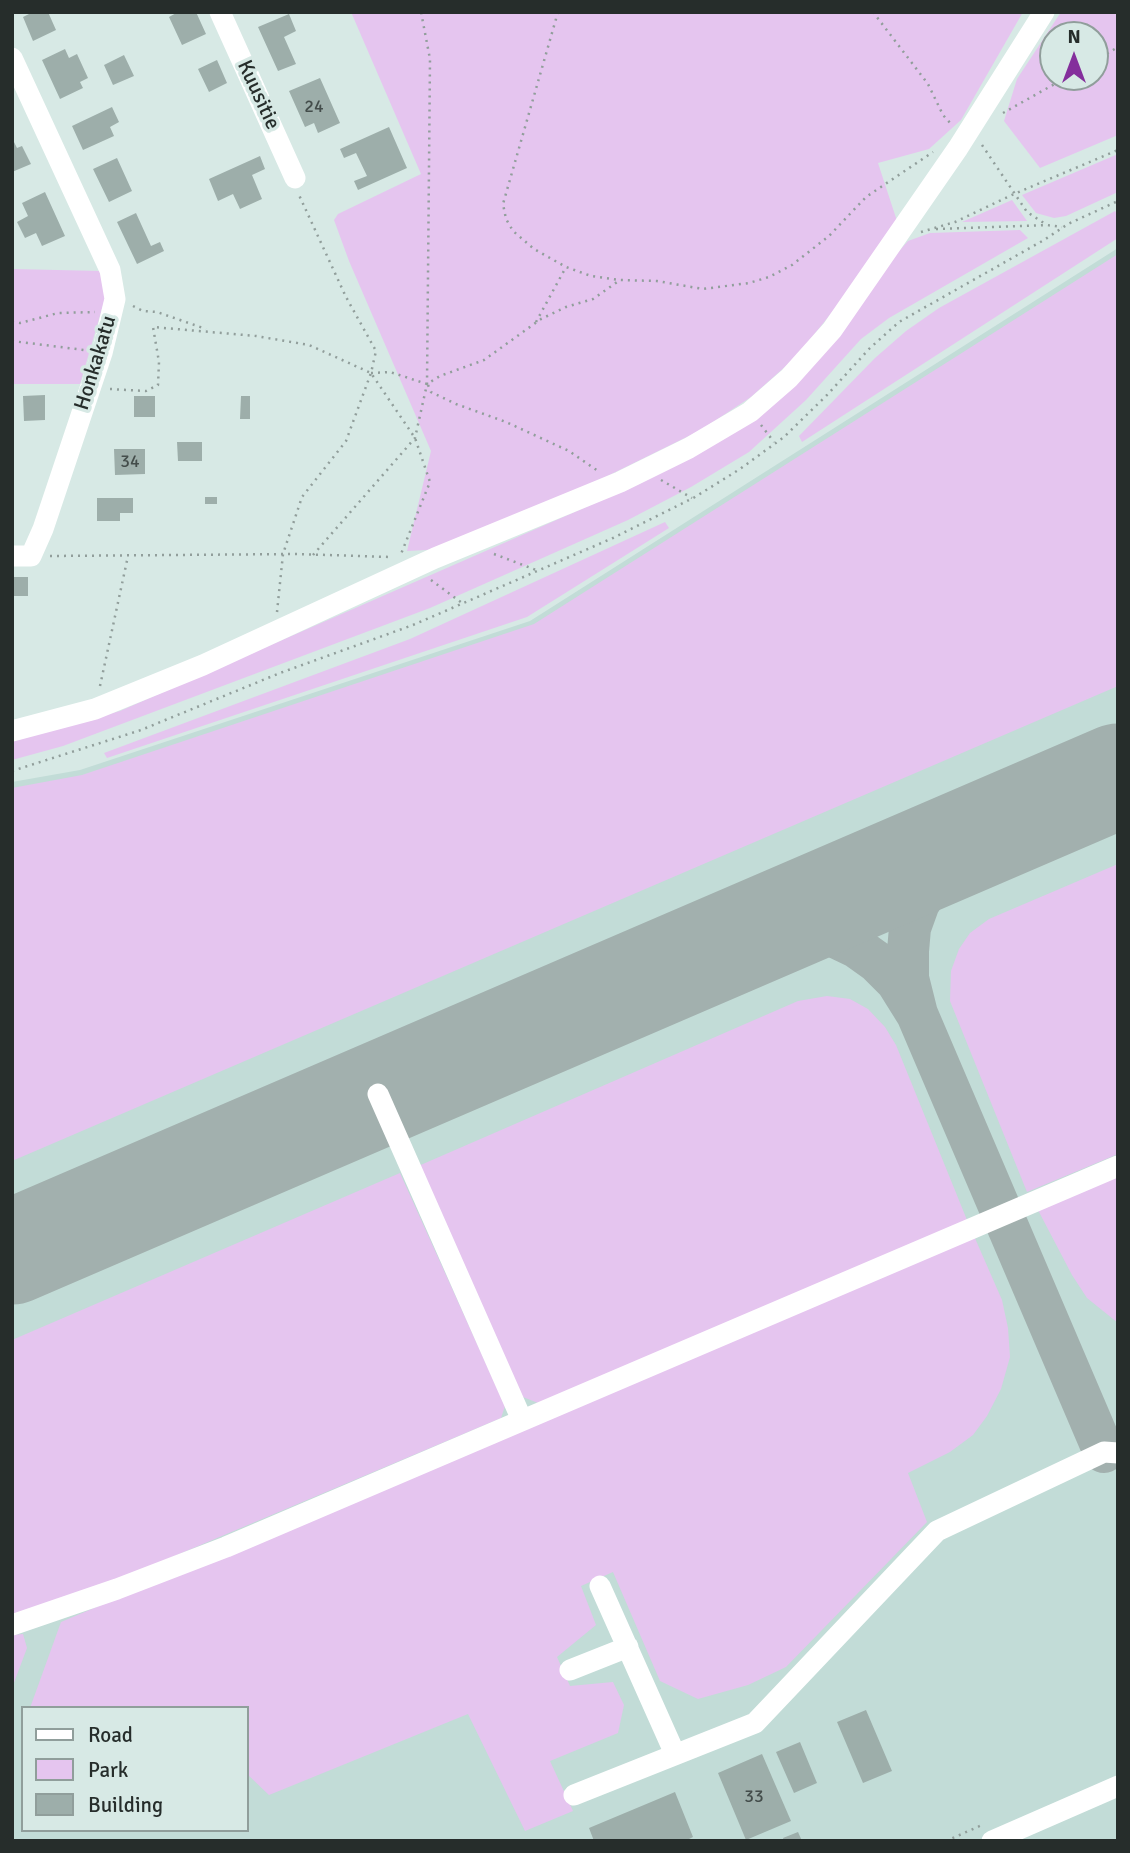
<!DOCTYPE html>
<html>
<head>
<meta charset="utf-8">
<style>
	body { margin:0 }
	#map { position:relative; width:1130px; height:1853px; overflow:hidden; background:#d7e9e5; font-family:Signika,sans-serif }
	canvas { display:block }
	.frame { position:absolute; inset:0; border:14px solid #262d2b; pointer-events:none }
	.legend { position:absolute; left:21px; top:1706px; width:228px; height:126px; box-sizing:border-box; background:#d7e9e5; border:2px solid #909e9b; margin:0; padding:9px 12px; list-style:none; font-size:21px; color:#262d2b }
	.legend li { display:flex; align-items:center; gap:14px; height:35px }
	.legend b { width:35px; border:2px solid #909e9b }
	.north { position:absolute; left:1039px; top:21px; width:70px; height:70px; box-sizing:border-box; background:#d7e9e5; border:2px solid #909e9b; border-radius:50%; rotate:0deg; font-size:19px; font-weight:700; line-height:28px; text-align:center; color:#262d2b }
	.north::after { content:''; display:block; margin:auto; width:24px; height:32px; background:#842f9c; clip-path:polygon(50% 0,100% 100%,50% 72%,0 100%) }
</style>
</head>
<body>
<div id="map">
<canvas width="1130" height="1853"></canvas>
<div class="frame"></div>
<ul class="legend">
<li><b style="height:9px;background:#fff"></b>Road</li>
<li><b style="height:19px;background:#e5c5ef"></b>Park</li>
<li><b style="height:19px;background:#9daeaa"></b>Building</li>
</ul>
<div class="north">N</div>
</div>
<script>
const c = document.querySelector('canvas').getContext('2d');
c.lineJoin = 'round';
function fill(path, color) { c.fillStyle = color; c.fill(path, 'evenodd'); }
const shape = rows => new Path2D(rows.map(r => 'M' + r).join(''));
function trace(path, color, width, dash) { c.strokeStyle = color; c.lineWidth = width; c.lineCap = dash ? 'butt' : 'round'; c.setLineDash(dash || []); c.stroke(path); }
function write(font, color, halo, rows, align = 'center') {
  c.font = font + ' Signika,sans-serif'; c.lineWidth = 7; c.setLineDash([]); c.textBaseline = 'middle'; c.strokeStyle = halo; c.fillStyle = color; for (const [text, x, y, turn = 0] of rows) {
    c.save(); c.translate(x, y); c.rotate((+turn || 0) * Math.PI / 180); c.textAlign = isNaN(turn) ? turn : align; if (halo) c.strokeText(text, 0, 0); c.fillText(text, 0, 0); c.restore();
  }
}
fill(shape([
	[1118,248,1118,1841,12,1841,12,782,80,770,530,621],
	[23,1708,247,1708,247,1830,23,1830]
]), '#c2dcd7');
fill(shape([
	[351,12,1023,12,961,120,929,149,878,163,897,221,837,306,796,357,751,397,701,430,583,488,445,549,407,551,431,451,349,261,334,220,338,214,421,174],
	[1061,12,1118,12,1118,135,1040,168,1004,121,1017,79],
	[1053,35,1095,35,1095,77,1053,77],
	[1118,154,1118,192,1066,216,1054,218,1036,213,1022,195],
	[1012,200,1027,221,962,222],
	[1115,211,1118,215,1118,238,802,442,799,436,875,358,906,331,939,308],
	[1020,230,1028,238,889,318,861,339,806,400,749,452,691,487,628,520,430,608,63,746,12,760,12,741,120,711,641,483,744,425,908,241,930,233],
	[1118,254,1118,686,12,1161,12,788,82,775,534,624],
	[12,269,102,271,106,295,80,384,12,384],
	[665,522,669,528,527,617,107,758,104,753,410,639],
	[1118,864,1118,1154,1027,1192,950,1001,951,971,959,949,970,933,989,919],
	[827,996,850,999,868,1009,885,1027,896,1045,967,1220,538,1403,518,1395,416,1167,798,1001],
	[400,1173,505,1406,501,1418,87,1593,12,1618,12,1340],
	[1118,1176,1118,1323,1087,1298,1072,1275,1038,1210],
	[974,1236,1002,1300,1008,1328,1010,1357,1001,1389,987,1416,973,1435,950,1452,908,1473,927,1522,786,1667,748,1685,698,1699,660,1681,613,1572,581,1586,596,1625,557,1657,570,1686,613,1682,624,1705,618,1733,550,1761,573,1811,525,1831,468,1714,269,1795,247,1774,247,1708,30,1708,61,1622],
	[23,1634,27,1648,12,1688,12,1635]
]), '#e5c5ef');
trace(shape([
	[735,941,759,933,776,930,807,931,833,936,856,947,877,962,897,982,917,1014,908,978,908,951,910,928,919,903,934,879,950,862,1003,825],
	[917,1014,1104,1452]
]), '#a2b0ae', 42);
trace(shape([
	[12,1252,1118,776]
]), '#a2b0ae', 105);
fill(shape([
	[33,12,48,12,56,30,33,41,23,17],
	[178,12,196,12,206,34,182,45,169,17],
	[289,14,296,31,284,37,296,64,278,71,258,27],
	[65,49,69,58,77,54,88,78,80,82,83,88,60,99,42,60],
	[124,55,134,76,113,85,104,65],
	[217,60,227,83,209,92,198,69],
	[320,78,340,123,318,133,314,123,305,127,289,91],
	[112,107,119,122,110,127,114,136,83,150,72,126],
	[389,127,407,168,358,190,354,181,367,176,356,153,344,158,340,149],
	[12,138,17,148,22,146,31,164,12,172],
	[260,156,265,169,252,175,262,199,240,209,233,194,218,201,209,179],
	[117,158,132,191,109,202,93,169],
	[45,192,65,236,42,246,36,233,25,238,17,222,28,216,22,203],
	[136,213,151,246,160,242,164,251,137,264,117,222],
	[45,395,45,420,24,421,23,396],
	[134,396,155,396,155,417,134,417],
	[241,396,250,396,250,419,240,419],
	[177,442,202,442,202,461,178,461],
	[114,449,145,449,145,474,115,475],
	[205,497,217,497,217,504,205,504],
	[97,498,133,498,133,513,120,513,120,521,97,521],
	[12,577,28,577,28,596,12,596],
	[866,1710,892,1771,863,1783,837,1722],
	[800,1742,817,1783,794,1793,776,1752],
	[762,1754,791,1821,746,1840,718,1773],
	[675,1792,693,1837,685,1841,594,1841,589,1828],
	[798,1832,802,1841,784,1841,783,1838]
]), '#9daeaa');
trace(shape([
	[558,12,503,204,506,219,513,231,534,249,566,267,591,276,620,280,657,281,703,289,749,283,769,277,792,265,829,236,866,197,933,152],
	[873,12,928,84,943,115,951,124],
	[1095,61,1118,47],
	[1003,113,1067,77],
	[982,145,1027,212,1047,225],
	[936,229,1047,225,1062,227],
	[921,232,955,222,1014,194,1118,150],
	[133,306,143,311,157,312,206,329],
	[12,322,20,323,58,313,95,312],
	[536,322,566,267],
	[12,341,84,350],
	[371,373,390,372,427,384,440,376,484,360,541,319,566,307,593,299,620,280],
	[428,385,431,392,456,404,506,422,569,451,598,471],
	[110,389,146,391,158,385,159,362,153,327,256,336,309,345,371,373,415,438,430,482,401,554],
	[761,425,774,442],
	[661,480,692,498],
	[494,554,536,570],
	[313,555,415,438,427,384,430,59,421,12],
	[50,556,296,554,390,557],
	[431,580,462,603],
	[277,612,283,554,302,497,346,441,371,373,376,351,346,297,299,195],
	[100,686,128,556],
	[12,771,141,730,280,673,413,625,613,538,695,497,740,469,784,437,827,395,870,348,899,322,1044,240,1068,224,1118,201],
	[946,1841,982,1825]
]), '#919e9b', 2.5, [2, 5]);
trace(shape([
	[220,12,295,178],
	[12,58,110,270,115,299,102,353,43,529,31,556,12,556],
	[12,731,95,709,203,665,435,558,620,482,689,448,750,412,789,378,832,330,958,148,1044,12],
	[378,1094,522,1420],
	[600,1586,675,1754],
	[12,1625,117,1589,226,1547,1118,1166],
	[570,1670,628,1647],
	[574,1795,755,1723,937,1531,1104,1452,1118,1453],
	[992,1841,1118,1786]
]), '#fff', 21);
write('18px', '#444d4b', null, [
	["24",314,107],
	["34",130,462],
	["33",754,1797]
]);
write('21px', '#262d2b', '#d7e9e5', [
	["Kuusitie",258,95,65],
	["Honkakatu",96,363,-73]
]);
</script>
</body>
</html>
